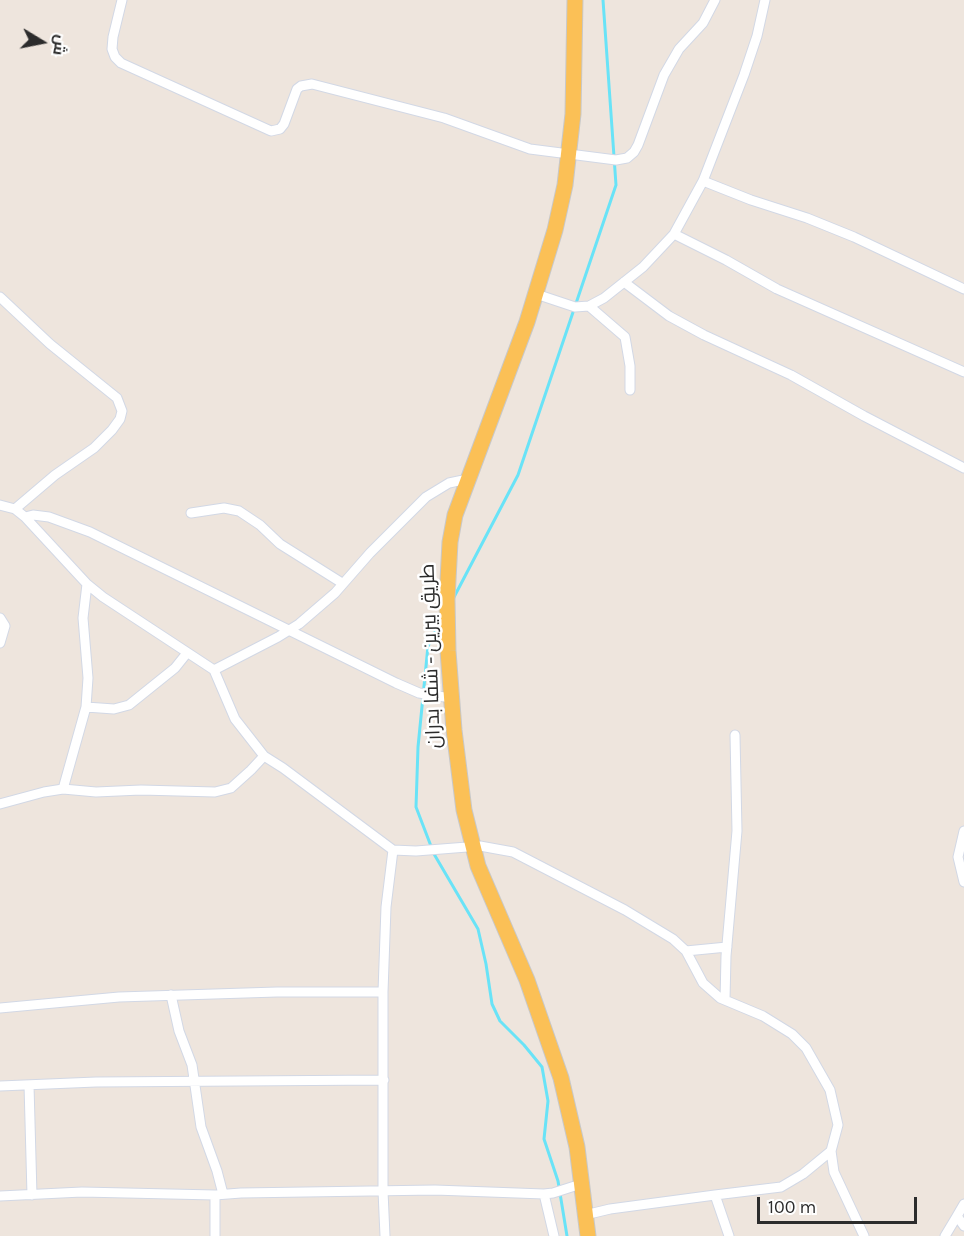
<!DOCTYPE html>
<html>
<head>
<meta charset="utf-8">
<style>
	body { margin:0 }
	#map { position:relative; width:964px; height:1236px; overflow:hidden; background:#eee5dd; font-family:Karla,Cairo,sans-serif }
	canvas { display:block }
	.north { position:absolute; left:12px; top:12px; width:60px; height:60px; -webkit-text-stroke:4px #fff; paint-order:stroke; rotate:100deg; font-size:16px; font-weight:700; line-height:24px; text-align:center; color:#2c2c2c }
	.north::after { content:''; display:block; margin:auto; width:21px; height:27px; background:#2c2c2c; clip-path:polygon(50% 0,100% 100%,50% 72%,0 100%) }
	.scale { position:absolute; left:757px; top:1197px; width:160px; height:27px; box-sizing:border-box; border:3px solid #2c2c2c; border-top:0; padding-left:8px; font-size:18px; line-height:21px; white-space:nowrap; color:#2c2c2c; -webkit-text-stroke:4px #fff; paint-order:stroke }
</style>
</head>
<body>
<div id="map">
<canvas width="964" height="1236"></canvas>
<div class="north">ش</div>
<div class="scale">100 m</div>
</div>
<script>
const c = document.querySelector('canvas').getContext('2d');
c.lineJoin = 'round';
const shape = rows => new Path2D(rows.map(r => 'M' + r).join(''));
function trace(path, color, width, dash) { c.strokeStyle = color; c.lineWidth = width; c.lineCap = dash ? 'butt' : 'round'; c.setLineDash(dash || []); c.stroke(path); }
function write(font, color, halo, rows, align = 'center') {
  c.font = font + ' Karla,Cairo,sans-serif'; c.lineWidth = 5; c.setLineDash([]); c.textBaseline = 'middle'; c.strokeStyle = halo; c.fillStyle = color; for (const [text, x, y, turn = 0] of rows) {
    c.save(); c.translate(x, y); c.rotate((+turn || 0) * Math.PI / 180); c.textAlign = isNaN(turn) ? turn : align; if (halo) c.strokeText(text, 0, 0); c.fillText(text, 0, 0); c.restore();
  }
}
trace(shape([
	[453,599,518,475,616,185,603,0],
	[441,620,428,646,418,747,416,807,434,854,478,929,486,964,492,1004,500,1021,524,1045,542,1067,548,1101,544,1139,558,1181,567,1236]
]), '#69e3f7', 3);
const minor = shape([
	[122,0,113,37,112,49,115,57,121,63,271,131,280,129,284,124,297,89,301,86,312,84,444,118,530,149,616,160,627,158,634,152,638,145,664,75,679,49,703,23,715,0],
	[703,181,751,200,807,218,854,237,964,289],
	[674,234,726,260,777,289,964,372],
	[624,282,669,316,704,335,791,375,864,416,964,468],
	[536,294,575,307,589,306,604,298,643,267,674,234,703,181,744,75,757,36,765,0],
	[0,297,50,344,117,398,122,411,120,419,112,430,94,448,55,475,15,509],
	[589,306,625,337,630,366,630,390],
	[0,505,15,509,25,517,87,584,103,597,214,670,235,719,264,756,283,768,393,850,416,851,480,846,513,852,625,910,673,939,686,951,703,983,720,998,763,1016,792,1034,806,1048,830,1090,838,1125,831,1151,834,1172,864,1236],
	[191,513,224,508,239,511,260,525,280,544,342,583],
	[25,517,33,515,49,517,90,532,396,683,419,693,451,698],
	[0,618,5,626,0,643],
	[214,670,278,637,299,624,335,593,370,553,426,497,449,483,468,479],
	[86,707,114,709,129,705,175,668,187,653],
	[63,789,96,792,141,790,215,792,231,788,251,770,264,756],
	[0,804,44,792,63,789,86,707,88,678,83,618,87,584],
	[964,831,958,857,964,882],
	[686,951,727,947],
	[171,995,179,1031,192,1065,201,1127,217,1171,223,1194],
	[725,1000,726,956,737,831,735,735],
	[0,1008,119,997,277,992,383,992],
	[29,1085,32,1195],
	[0,1086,96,1082,384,1080],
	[215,1195,215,1236],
	[0,1196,82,1192,215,1195,241,1193,435,1190,544,1194],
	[964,1204,957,1216,964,1226],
	[585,1215,610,1209,715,1195],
	[385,1236,383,1191,383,992,386,907,393,850],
	[554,1236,544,1194,553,1193,581,1184],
	[729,1236,715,1195,781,1187,803,1174,831,1151],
	[945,1236,957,1216]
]);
const primary = shape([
	[575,0,573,114,565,185,555,230,527,322,455,515,450,542,447,599,448,651,454,730,464,810,478,866,527,980,561,1078,577,1147,588,1236]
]);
trace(minor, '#d2d8e5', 11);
trace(primary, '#c8c8c8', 17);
trace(minor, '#fff', 9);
trace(primary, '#fbc056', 15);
write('20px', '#2c2c2c', '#fff', [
	["طريق بيرين - شفا بدران",431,656,-92]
]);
</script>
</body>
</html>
